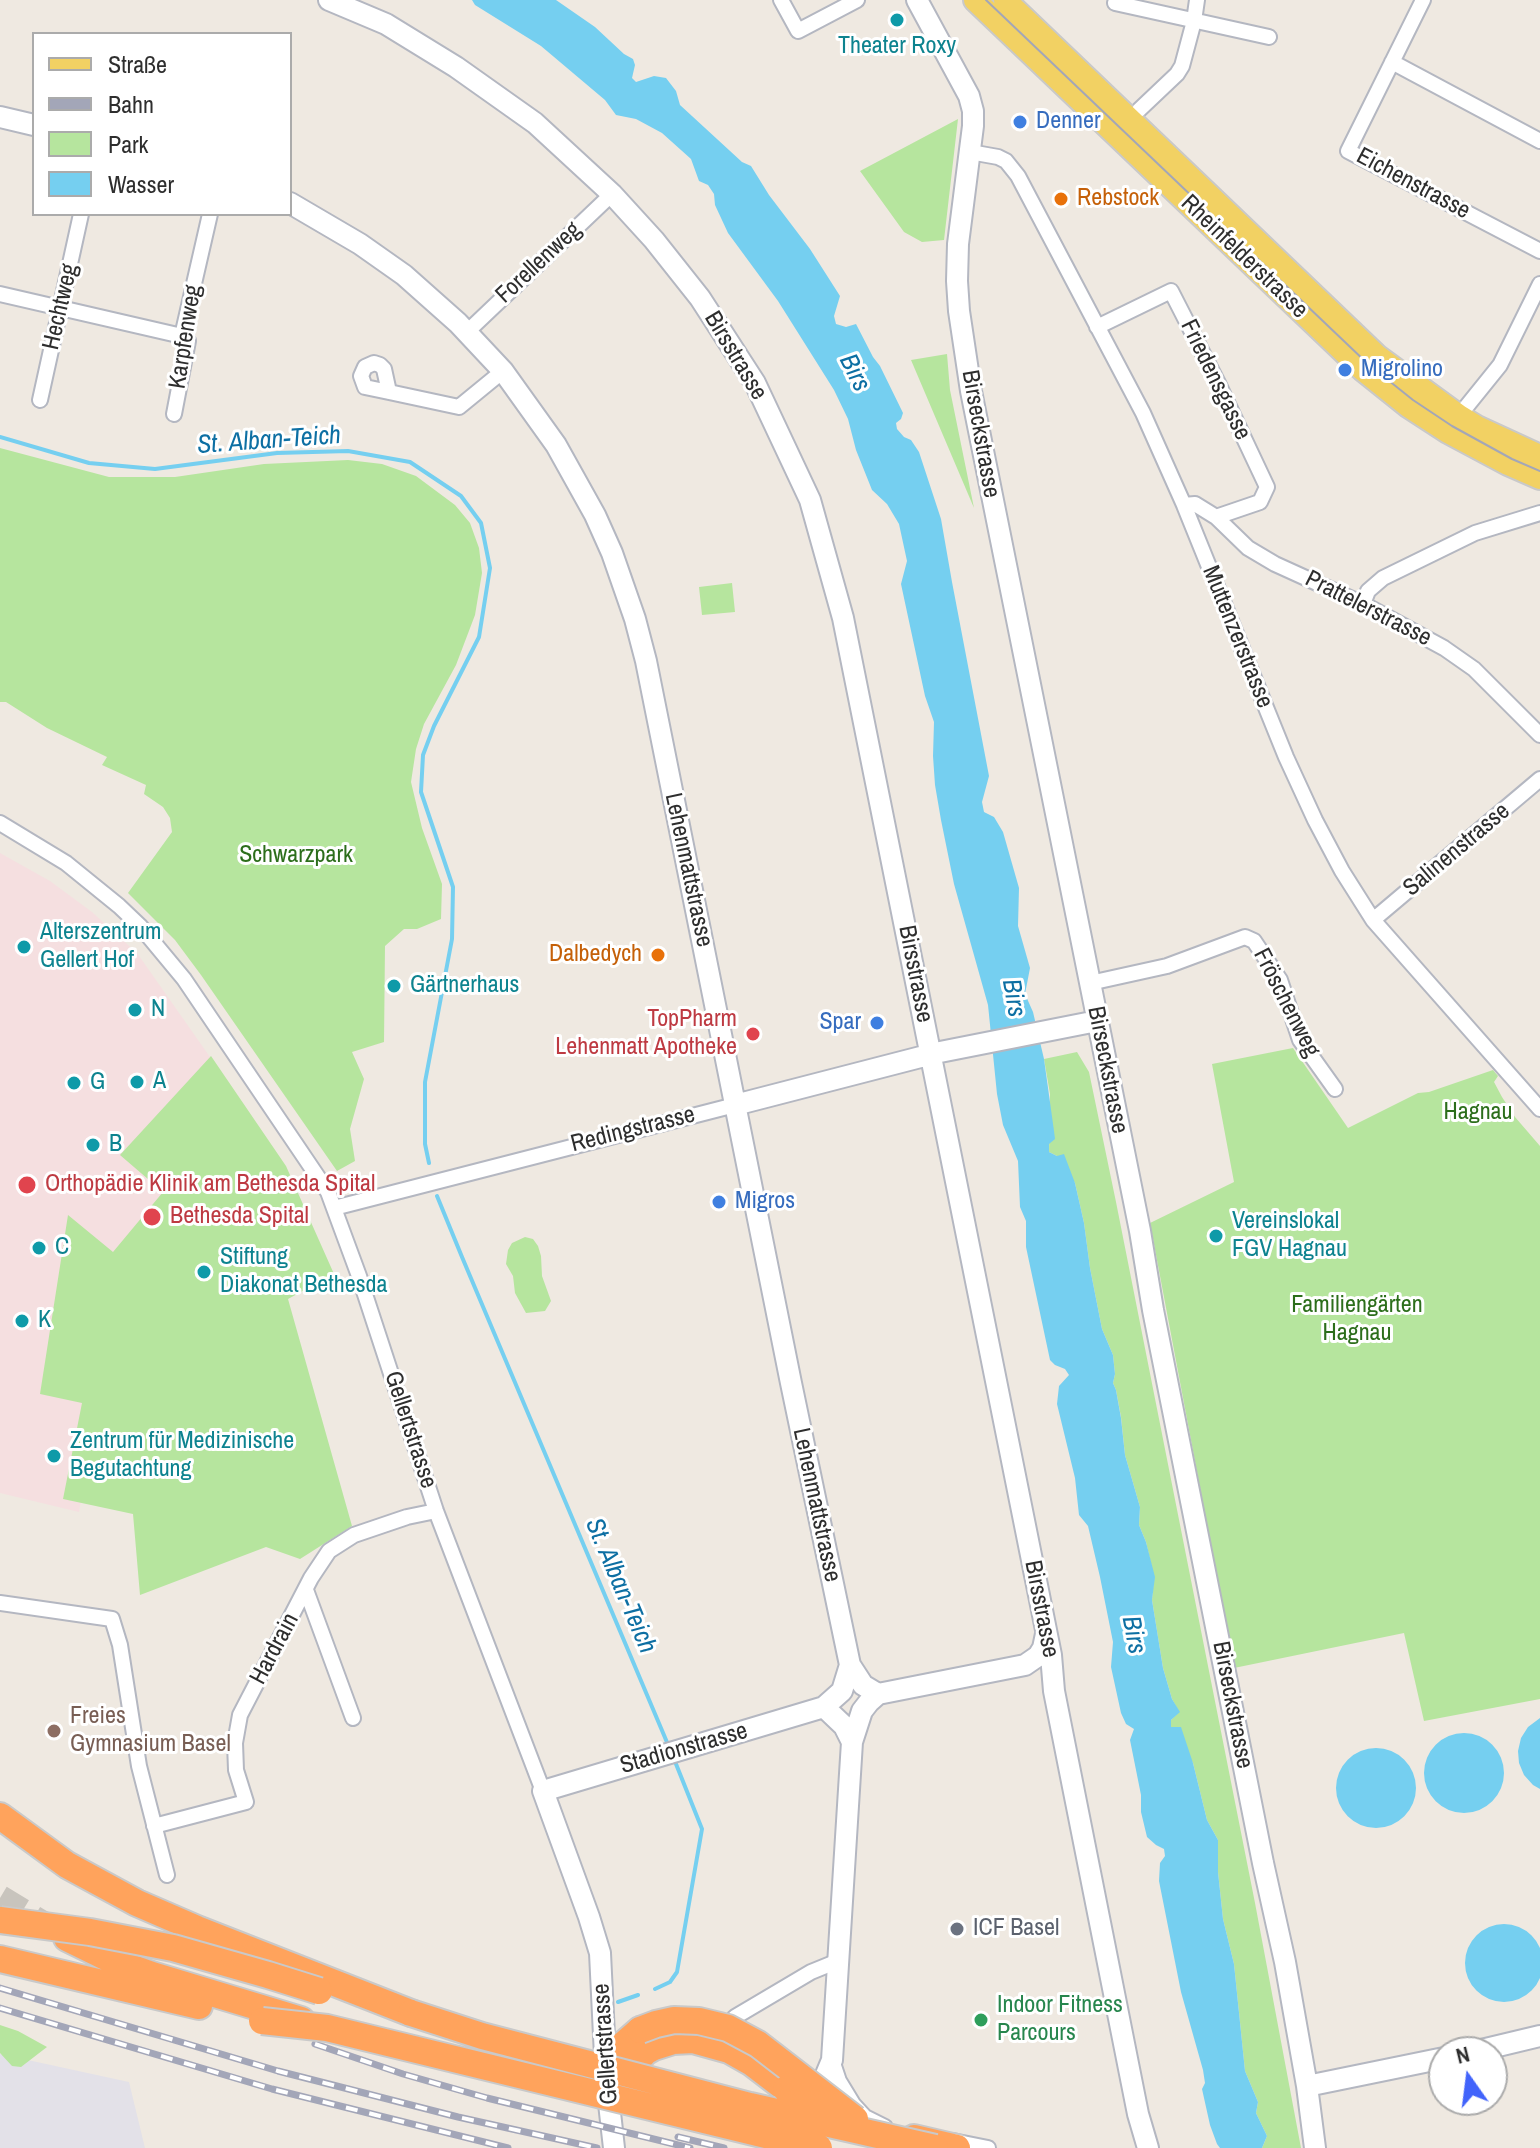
<!DOCTYPE html>
<html>
<head>
<meta charset="utf-8">
<style>
	body { margin:0 }
	#map { position:relative; width:1540px; height:2148px; overflow:hidden; background:#efe9e1; font-family:"Archivo Narrow",sans-serif }
	canvas { display:block }
	.legend { position:absolute; left:32px; top:32px; width:260px; height:184px; box-sizing:border-box; background:#fff; border:2px solid #ababab; margin:0; padding:10px 14px; list-style:none; font-size:24px; color:#2e2e2e }
	.legend li { display:flex; align-items:center; gap:16px; height:40px }
	.legend b { width:40px; border:2px solid #ababab }
	.north { position:absolute; left:1428px; top:2036px; width:80px; height:80px; box-sizing:border-box; background:#fff; border:2px solid #ababab; border-radius:50%; rotate:346deg; font-size:22px; font-weight:700; line-height:32px; text-align:center; color:#2e2e2e }
	.north::after { content:''; display:block; margin:auto; width:28px; height:36px; background:#4264fb; clip-path:polygon(50% 0,100% 100%,50% 72%,0 100%) }
</style>
</head>
<body>
<div id="map">
<canvas width="1540" height="2148"></canvas>
<ul class="legend">
<li><b style="height:10px;background:#f2d163"></b>Straße</li>
<li><b style="height:10px;background:#a3a6b8"></b>Bahn</li>
<li><b style="height:22px;background:#b6e59e"></b>Park</li>
<li><b style="height:22px;background:#75cff0"></b>Wasser</li>
</ul>
<div class="north">N</div>
</div>
<script>
const c = document.querySelector('canvas').getContext('2d');
c.lineJoin = 'round';
function fill(path, color) { c.fillStyle = color; c.fill(path, 'evenodd'); }
const shape = rows => new Path2D(rows.map(r => 'M' + r).join(''));
function trace(path, color, width, dash) { c.strokeStyle = color; c.lineWidth = width; c.lineCap = dash ? 'butt' : 'round'; c.setLineDash(dash || []); c.stroke(path); }
function write(font, color, halo, rows, align = 'center') {
  c.font = font + ' "Archivo Narrow",sans-serif'; c.lineWidth = 6; c.setLineDash([]); c.textBaseline = 'middle'; c.strokeStyle = halo; c.fillStyle = color; for (const [text, x, y, turn = 0] of rows) {
    c.save(); c.translate(x, y); c.rotate((+turn || 0) * Math.PI / 180); c.textAlign = isNaN(turn) ? turn : align; if (halo) c.strokeText(text, 0, 0); c.fillText(text, 0, 0); c.restore();
  }
}
fill(shape([
	[0,2054,129,2082,145,2148,0,2148]
]), '#e3e1e8');
fill(shape([
	[0,853,50,881,92,912,137,953,210,1057,284,1168,264,1294,83,1488,79,1512,0,1493]
]), '#f5dfe0');
fill(shape([
	[958,119,944,240,922,242,904,232,860,171],
	[947,354,950,390,974,508,911,360],
	[0,448,109,477,175,477,264,464,348,460,382,464,416,476,455,505,470,523,479,548,482,573,475,615,456,665,424,724,416,749,411,782,422,828,442,884,441,919,417,929,404,929,385,946,384,1042,352,1052,364,1079,350,1129,355,1161,337,1171,201,975,175,940,128,893,172,832,170,818,163,807,144,794,146,785,102,765,107,757,47,728,6,702,0,702],
	[732,583,735,612,702,615,699,587],
	[1293,1048,1348,1128,1418,1093,1429,1092,1493,1070,1498,1076,1494,1082,1502,1097,1515,1117,1540,1146,1540,1699,1424,1721,1404,1633,1234,1668,1150,1223,1234,1182,1212,1064],
	[1077,1052,1089,1072,1116,1202,1255,1903,1301,2148,1262,2148,1267,2136,1256,2113,1258,2102,1245,2071,1234,1964,1223,1919,1218,1872,1218,1840,1207,1820,1193,1763,1171,1728,1171,1720,1179,1712,1172,1699,1163,1668,1152,1600,1154,1577,1146,1542,1139,1525,1140,1507,1125,1455,1121,1417,1116,1390,1113,1383,1115,1374,1113,1355,1102,1329,1090,1268,1084,1223,1075,1183,1057,1156,1049,1152,1050,1094,1044,1059],
	[211,1056,286,1166,334,1274,288,1299,352,1526,300,1559,266,1547,140,1595,133,1514,63,1499,82,1403,40,1394,68,1215,113,1252,163,1192,120,1155],
	[525,1237,533,1239,538,1246,541,1256,542,1276,551,1301,545,1311,526,1313,515,1293,513,1276,506,1264,508,1250,512,1243],
	[0,2025,18,2031,47,2047,21,2067,12,2066,0,2053]
]), '#b6e59e');
fill(shape([
	[472,0,556,0,595,27,624,54,633,59,635,65,632,78,636,82,654,76,666,78,676,91,680,105,742,162,751,166,769,195,810,249,840,296,834,316,836,324,846,327,856,324,873,357,880,366,903,413,901,419,896,423,897,429,904,437,911,440,919,452,941,519,952,582,989,776,982,802,984,812,994,817,1003,832,1019,888,1018,926,1030,968,1025,994,1033,1012,1044,1059,1054,1131,1055,1139,1049,1144,1049,1152,1057,1156,1064,1154,1075,1183,1084,1223,1090,1268,1102,1329,1113,1355,1115,1374,1113,1383,1116,1390,1121,1418,1125,1455,1140,1507,1139,1525,1146,1542,1155,1577,1152,1600,1163,1668,1172,1699,1180,1712,1171,1720,1171,1727,1181,1727,1193,1763,1207,1820,1218,1840,1218,1872,1223,1919,1234,1964,1245,2071,1258,2102,1256,2113,1267,2136,1262,2148,1220,2148,1217,2144,1210,2125,1202,2089,1205,2083,1203,2070,1181,1992,1159,1881,1160,1863,1165,1856,1164,1849,1156,1845,1147,1837,1141,1812,1141,1795,1130,1740,1134,1729,1126,1724,1121,1713,1111,1667,1113,1642,1100,1577,1088,1526,1079,1515,1075,1478,1057,1404,1059,1386,1069,1375,1065,1369,1055,1365,1050,1360,1026,1247,1026,1221,1020,1207,1018,1161,1003,1125,997,1094,988,1005,954,884,941,820,935,785,933,756,934,722,925,696,901,584,907,561,899,524,887,504,872,490,856,450,848,419,834,390,778,301,728,233,715,205,714,194,708,185,699,181,691,159,662,133,636,119,616,115,605,100,541,46,475,5],
	[1540,1718,1540,1789,1533,1785,1524,1775,1519,1763,1518,1751,1521,1738,1528,1727],
	'1424 1773a40 40 0 1 1 80 0a40 40 0 1 1-80 0Z',
	'1336 1788a40 40 0 1 1 80 0a40 40 0 1 1-80 0Z',
	'1465 1963a39 39 0 1 1 78 0a39 39 0 1 1-78 0Z'
]), '#75cff0');
trace(shape([
	[0,437,89,463,155,469,277,453,348,451,410,462,461,496,481,523,490,568,479,637,434,726,423,755,421,792,453,887,452,939,425,1082,425,1144,429,1163],
	[437,1196,462,1257,669,1747],
	[655,1989,670,1982,677,1972,702,1829,674,1759],
	[618,2002,638,1995]
]), '#75cff0', 4);
trace(shape([
	[0,1898,48,1927]
]), '#c8c4bd', 26, [26, 13]);
const street = shape([
	[781,0,798,31,857,0],
	[1423,0,1348,151,1540,251],
	[1115,3,1269,37],
	[1392,62,1540,141],
	[1139,110,1177,74,1182,66,1194,21,1197,0],
	[970,152,998,157,1006,161,1018,176,1143,413,1184,505,1286,757,1315,820,1342,871,1373,920,1540,1109],
	[0,294,182,336],
	[1097,327,1171,291,1218,383,1267,487,1260,502,1216,517],
	[467,332,612,194],
	[389,392,384,369,380,365,374,363,365,367,361,376,365,387,389,392,459,407,503,371],
	[40,400,81,214],
	[174,414,188,341,182,336,210,214],
	[1454,422,1500,365,1540,284],
	[1184,505,1195,504,1216,517,1248,548,1275,564,1363,604,1444,648,1474,669,1540,735],
	[1363,604,1368,591,1383,578,1475,533,1540,513],
	[0,823,66,863,119,906,140,926,184,979,328,1192,359,1276,436,1511,543,1791],
	[1373,920,1540,779],
	[1090,983,1167,966,1245,937,1254,941,1280,980,1300,1040,1335,1089],
	[334,1208,735,1105],
	[306,1590,353,1718],
	[0,1603,112,1619,120,1645,139,1766,167,1875],
	[154,1826,246,1802,236,1770,235,1743,240,1715,311,1578,329,1551,354,1535,407,1517,436,1511],
	[735,2017,811,1972,838,1961],
	[832,2060,839,2081,853,2104,865,2117,885,2127],
	[953,2141,988,2148]
]);
const secondary = shape([
	[329,0,386,24,456,67,535,123,612,194,654,240,700,298,755,383,810,500,843,618,1051,1655,1054,1691,1138,2114,1148,2148],
	[917,0,969,96,973,111,973,126,958,244,957,281,959,311,971,391,1140,1231,1153,1310,1263,1863,1285,1962,1307,2086,1315,2148],
	[0,117,34,125],
	[290,203,360,244,404,275,458,323,487,354,503,371,556,445,595,515,612,553,635,619,646,661,791,1383,850,1665,863,1685,878,1694],
	[735,1105,940,1052,1097,1021],
	[824,1707,844,1726,852,1742],
	[1473,2052,1540,2036],
	[1307,2086,1444,2058],
	[808,2100,822,2084,832,2060,852,1742,862,1711,869,1702,878,1694,1025,1665,1038,1656,1043,1648,1046,1634],
	[614,2148,606,2077,600,1953,589,1917,543,1791,824,1707,842,1691,850,1665]
]);
const primary = shape([
	[975,0,1363,370,1408,406,1448,432,1508,464,1540,478],
	[1005,0,1377,356,1459,416,1477,427,1540,456]
]);
const highway = shape([
	[0,1816,67,1865,137,1903,197,1929,411,2013],
	[67,1938,116,1962,152,1975,301,2020],
	[0,1959,199,2006],
	[606,2077,611,2059,617,2050,640,2030],
	[623,2082,636,2062,645,2052,654,2047,673,2041,693,2040,729,2050,752,2063,786,2089],
	[914,2138,957,2148]
]);
trace(street, '#b4b7c1', 18);
trace(secondary, '#b4b7c1', 24);
trace(primary, '#c9c9c9', 26);
trace(highway, '#c9c9c9', 30);
trace(street, '#fff', 14);
trace(secondary, '#fff', 20);
trace(primary, '#f2d163', 22);
trace(highway, '#ffa35c', 26);
trace(shape([
	[986,0,1368,364,1413,400,1452,426,1512,459,1540,471]
]), '#a3a6b8', 2);
const rail = shape([
	[0,1988,278,2071,458,2117,597,2148],
	[0,2008,272,2089,508,2148],
	[315,2044,403,2074,487,2098,690,2148],
	[678,2137,724,2148]
]);
trace(rail, '#a3a6b8', 7);
trace(rail, '#fff', 4, [12]);
const highwayBridge = shape([
	[0,1920,90,1932,173,1948,268,1975,319,1991],
	[411,2013,482,2036,750,2106,935,2148],
	[262,2021,327,2028,819,2148],
	[640,2030,656,2024,674,2020,699,2021,728,2028,758,2044,855,2119],
	[786,2089,823,2120]
]);
trace(highwayBridge, '#c9c9c9', 30, []);
trace(highwayBridge, '#ffa35c', 26);
for (const [x, y, r, color] of [
	[897,20,8,"#0f9aa8"],
	[1020,122,8,"#3f7fe0"],
	[1061,199,8,"#e8710a"],
	[1345,370,8,"#3f7fe0"],
	[24,947,8,"#0f9aa8"],
	[658,955,8,"#e8710a"],
	[394,986,8,"#0f9aa8"],
	[135,1010,8,"#0f9aa8"],
	[877,1023,8,"#3f7fe0"],
	[753,1034,8,"#e0444e"],
	[137,1082,8,"#0f9aa8"],
	[74,1083,8,"#0f9aa8"],
	[93,1145,8,"#0f9aa8"],
	[27,1185,10,"#e0444e"],
	[719,1202,8,"#3f7fe0"],
	[152,1217,10,"#e0444e"],
	[1216,1236,8,"#0f9aa8"],
	[39,1248,8,"#0f9aa8"],
	[204,1272,8,"#0f9aa8"],
	[22,1321,8,"#0f9aa8"],
	[54,1456,8,"#0f9aa8"],
	[54,1731,8,"#8d6e63"],
	[957,1929,8,"#6b7280"],
	[981,2020,8,"#2e9e5b"]
]) { const dot = new Path2D(); dot.arc(x, y, r, 0, 2 * Math.PI); c.fillStyle = color; c.fill(dot); trace(dot, '#fff', 3); }
write('24px', '#0d838f', '#fff', [
	["Theater Roxy",897,47,"center"],
	["Alterszentrum",40,933],
	["Gellert Hof",40,961],
	["Gärtnerhaus",410,986],
	["N",151,1010],
	["A",153,1082],
	["G",90,1083],
	["B",109,1145],
	["Vereinslokal",1232,1222],
	["FGV Hagnau",1232,1250],
	["C",55,1248],
	["Stiftung",220,1258],
	["Diakonat Bethesda",220,1286],
	["K",38,1321],
	["Zentrum für Medizinische",70,1442],
	["Begutachtung",70,1470]
], 'left');
write('24px', '#366cbe', '#fff', [
	["Denner",1036,122],
	["Migrolino",1361,370],
	["Spar",861,1023,"right"],
	["Migros",735,1202]
], 'left');
write('24px', '#2e2e2e', '#fff', [
	["Eichenstrasse",1413,184,28],
	["Rheinfelderstrasse",1244,257,44],
	["Forellenweg",539,263,-43],
	["Hechtweg",61,307,-77],
	["Karpfenweg",186,337,-81],
	["Birsstrasse",735,356,59],
	["Friedensgasse",1215,380,64],
	["Birseckstrasse",980,434,80],
	["Prattelerstrasse",1368,609,27],
	["Muttenzerstrasse",1237,637,68],
	["Salinenstrasse",1457,850,-40],
	["Lehenmattstrasse",688,870,78],
	["Birsstrasse",915,974,79],
	["Fröschenweg",1286,1003,63],
	["Birseckstrasse",1107,1070,79],
	["Redingstrasse",633,1130,-14],
	["Gellertstrasse",410,1430,72],
	["Lehenmattstrasse",816,1505,78],
	["Birsstrasse",1041,1609,79],
	["Hardrain",275,1649,-62],
	["Birseckstrasse",1232,1705,79],
	["Stadionstrasse",684,1749,-16],
	["Gellertstrasse",606,2044,-94]
]);
write('24px', '#c56008', '#fff', [
	["Rebstock",1077,199],
	["Dalbedych",642,955,"right"]
], 'left');
write('24px', '#2c6e1b', '#fff', [
	["Schwarzpark",296,856],
	["Hagnau",1478,1113],
	["Familiengärten",1357,1306],
	["Hagnau",1357,1334]
]);
write('24px', '#be3a42', '#fff', [
	["TopPharm",737,1020,"right"],
	["Lehenmatt Apotheke",737,1048,"right"],
	["Orthopädie Klinik am Bethesda Spital",45,1185],
	["Bethesda Spital",170,1217]
], 'left');
write('24px', '#785e54', '#fff', [
	["Freies",70,1717],
	["Gymnasium Basel",70,1745]
], 'left');
write('24px', '#5b616d', '#fff', [
	["ICF Basel",973,1929]
], 'left');
write('24px', '#27864d', '#fff', [
	["Indoor Fitness",997,2006],
	["Parcours",997,2034]
], 'left');
write('italic 26px', '#0d6fa3', '#fff', [
	["Birs",854,373,63],
	["St. Alban-Teich",269,441,-4],
	["Birs",1013,998,80],
	["St. Alban-Teich",620,1586,67],
	["Birs",1133,1635,79]
]);
</script>
</body>
</html>
